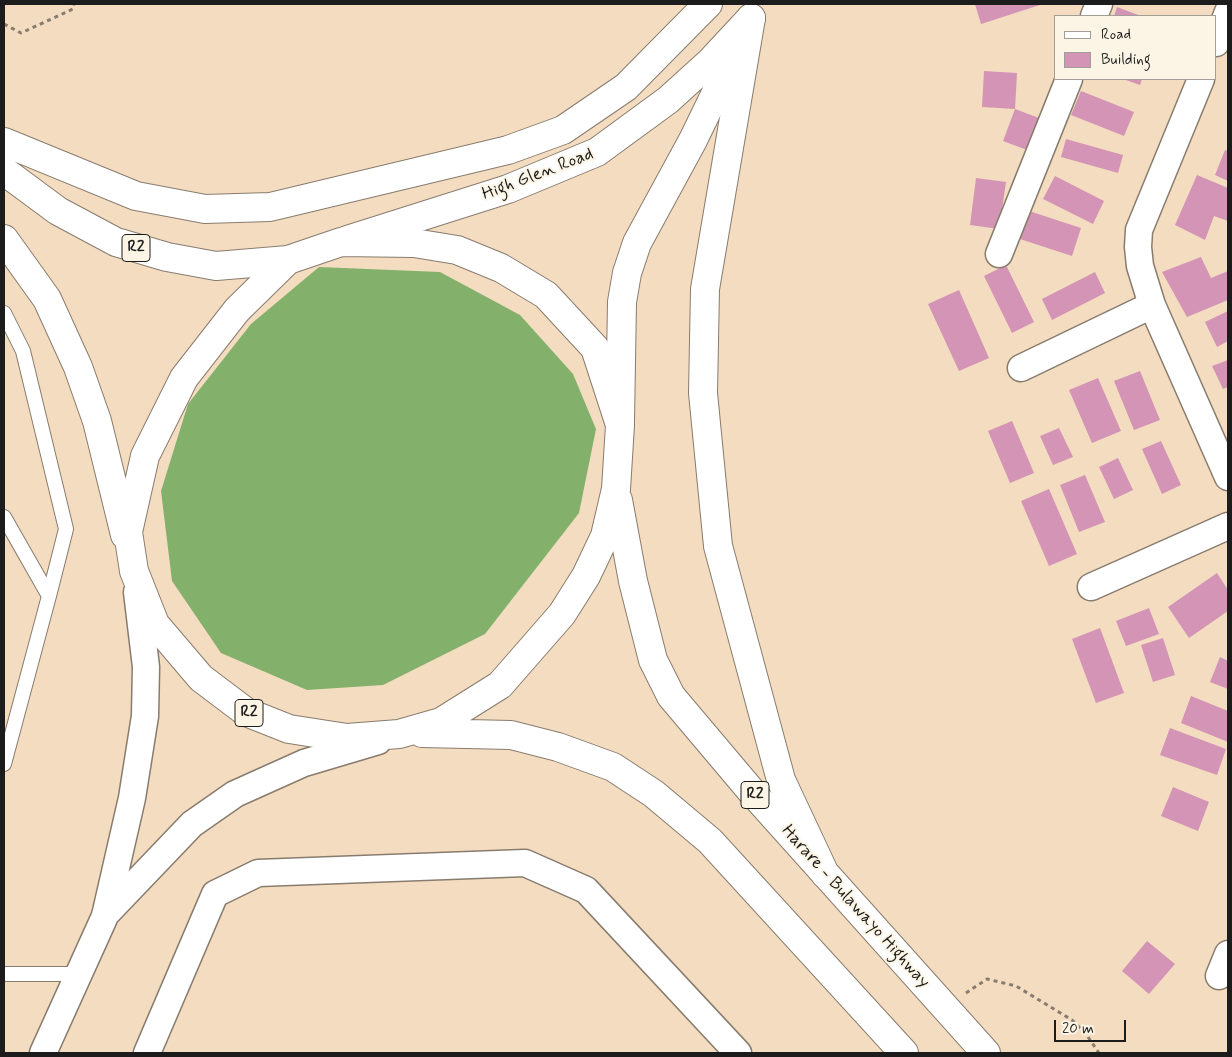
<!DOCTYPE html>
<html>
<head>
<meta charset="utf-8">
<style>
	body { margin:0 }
	#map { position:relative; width:1232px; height:1057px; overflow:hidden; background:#f4dcc0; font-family:Mynerve,sans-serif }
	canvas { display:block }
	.frame { position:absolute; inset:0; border:5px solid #1c1c1c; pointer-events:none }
	.legend { position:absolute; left:1054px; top:15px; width:162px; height:65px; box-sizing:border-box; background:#fcf5e5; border:1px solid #a29e95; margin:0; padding:6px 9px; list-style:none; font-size:15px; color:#1c1c1c }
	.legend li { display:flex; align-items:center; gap:10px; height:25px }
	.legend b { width:25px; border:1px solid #a29e95 }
	.scale { position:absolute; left:1054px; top:1020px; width:72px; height:22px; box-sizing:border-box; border:2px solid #1c1c1c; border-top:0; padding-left:6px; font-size:15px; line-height:18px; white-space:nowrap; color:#1c1c1c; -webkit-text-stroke:4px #fcf5e5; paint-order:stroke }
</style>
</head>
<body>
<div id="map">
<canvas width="1232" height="1057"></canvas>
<div class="frame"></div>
<ul class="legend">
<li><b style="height:6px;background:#fff"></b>Road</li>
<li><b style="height:14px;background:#d394b6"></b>Building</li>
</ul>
<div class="scale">20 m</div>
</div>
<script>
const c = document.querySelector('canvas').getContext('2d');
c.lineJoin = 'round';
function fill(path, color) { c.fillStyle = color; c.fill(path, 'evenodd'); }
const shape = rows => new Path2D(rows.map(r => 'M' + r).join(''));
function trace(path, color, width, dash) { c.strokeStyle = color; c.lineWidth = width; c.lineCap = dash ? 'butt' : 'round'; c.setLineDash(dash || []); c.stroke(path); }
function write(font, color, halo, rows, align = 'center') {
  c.font = font + ' Mynerve,sans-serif'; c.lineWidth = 4; c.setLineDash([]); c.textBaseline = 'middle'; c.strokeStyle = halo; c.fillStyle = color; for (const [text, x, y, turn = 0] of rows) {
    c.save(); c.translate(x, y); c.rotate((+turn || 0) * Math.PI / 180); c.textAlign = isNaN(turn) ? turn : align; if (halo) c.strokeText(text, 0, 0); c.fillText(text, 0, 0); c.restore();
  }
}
fill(shape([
	[319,267,440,272,520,315,573,374,596,429,579,513,485,634,383,685,307,690,221,653,172,581,161,491,188,404,251,324]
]), '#83b16b');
fill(shape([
	[975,4,1043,4,981,24],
	[1117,7,1141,16,1114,16],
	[984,71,1017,73,1015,109,1039,118,1027,150,1003,141,1015,109,982,107],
	[1123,79,1142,79,1140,85],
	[1081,91,1134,112,1124,136,1071,115],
	[1066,139,1123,155,1118,173,1061,157],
	[1225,150,1228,151,1228,181,1215,175],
	[1197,175,1228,188,1228,221,1214,216,1205,240,1175,225],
	[1055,176,1104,201,1093,224,1043,199],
	[976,178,1006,182,999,229,970,225],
	[1029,211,1081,228,1072,256,1020,239],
	[1201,257,1211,278,1228,271,1228,300,1187,317,1162,272],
	[1006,265,1034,322,1012,333,984,276],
	[1095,272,1105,293,1052,320,1042,299],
	[959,290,989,358,959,371,928,304],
	[1228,311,1228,341,1217,347,1205,322],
	[1228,360,1228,387,1223,389,1212,366],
	[1140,371,1160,420,1134,430,1114,381],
	[1098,378,1121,431,1092,443,1069,390],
	[1012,421,1034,473,1010,483,988,431],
	[1059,428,1073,457,1053,465,1040,436],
	[1161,441,1181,485,1162,494,1142,449],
	[1118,458,1133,490,1114,499,1099,467],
	[1085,475,1105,522,1079,532,1060,485],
	[1049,489,1077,554,1049,566,1021,501],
	[1217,573,1228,590,1228,611,1189,638,1168,607],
	[1149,608,1159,634,1126,646,1116,621],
	[1100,628,1124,693,1096,703,1072,639],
	[1163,638,1175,675,1153,682,1141,645],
	[1220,657,1228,661,1228,689,1210,682],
	[1191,696,1228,711,1228,742,1181,723],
	[1170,728,1226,749,1217,775,1160,755],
	[1173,787,1209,802,1198,831,1161,816],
	[1147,941,1175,964,1149,994,1122,971]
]), '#d394b6');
const lane = shape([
	[4,313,23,351,66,529,49,596],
	[4,517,49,596,4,764],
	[4,974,79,974]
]);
const street = shape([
	[1094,16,1099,4],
	[1216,43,1228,12],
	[1201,79,1139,230,1138,247,1140,266,1152,305,1228,477],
	[999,254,1069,79],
	[1021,368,1152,305],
	[1091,587,1228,526],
	[105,915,192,824,235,794,304,763,378,741],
	[1219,976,1228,954],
	[43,1053,105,916,132,798,145,716,146,667,137,592],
	[147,1053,215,894,258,873,525,863,586,890,738,1053]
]);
const primary = shape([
	[347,240,508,189,597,152,668,100,711,61,751,18],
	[620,421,622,302,627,273,637,243,693,140,742,39]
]);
const highway = shape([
	[751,18,705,289,703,393,718,546,781,780,825,874],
	[4,142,136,196,205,209,270,207,508,150,563,130,626,87,708,4],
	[4,171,58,211,116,242,167,257,216,266,288,260],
	[4,239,47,299,78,367,97,421,125,535],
	[341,242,414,243,457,250,501,268,546,295,595,348,620,425,616,489,605,536,586,576,562,614,500,685,441,722,399,734,347,738,289,729,246,712,201,678,155,624,134,571,128,532,145,456,184,378,237,310,288,260,341,242],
	[618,500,633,581,653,660,671,696,752,792,986,1053],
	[422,733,511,735,558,747,613,767,654,794,710,841,904,1053]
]);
trace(lane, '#887c6e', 16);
trace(street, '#887c6e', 29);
trace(primary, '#887c6e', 30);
trace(highway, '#887c6e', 30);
trace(shape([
	[4,24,21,33,73,9,74,4],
	[966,993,987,979,1016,986,1072,1020,1086,1034,1099,1053]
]), '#887c6e', 3, [4, 4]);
trace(lane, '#fff', 14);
trace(street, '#fff', 26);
trace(primary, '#fff', 28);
trace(highway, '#fff', 28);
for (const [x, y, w] of [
	[136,248,28],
	[249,713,28],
	[755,795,28]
]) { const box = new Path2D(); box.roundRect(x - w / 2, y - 13.5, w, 27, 4); c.fillStyle = '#fcf5e5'; c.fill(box); trace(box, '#1c1c1c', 1); }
write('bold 16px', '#1c1c1c', null, [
	["R2",136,248],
	["R2",249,713],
	["R2",755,795]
]);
write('18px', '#1c1c1c', '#fcf5e5', [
	["High Glen Road",538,175,-21],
	["Harare - Bulawayo Highway",855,907,48]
]);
</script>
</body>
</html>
